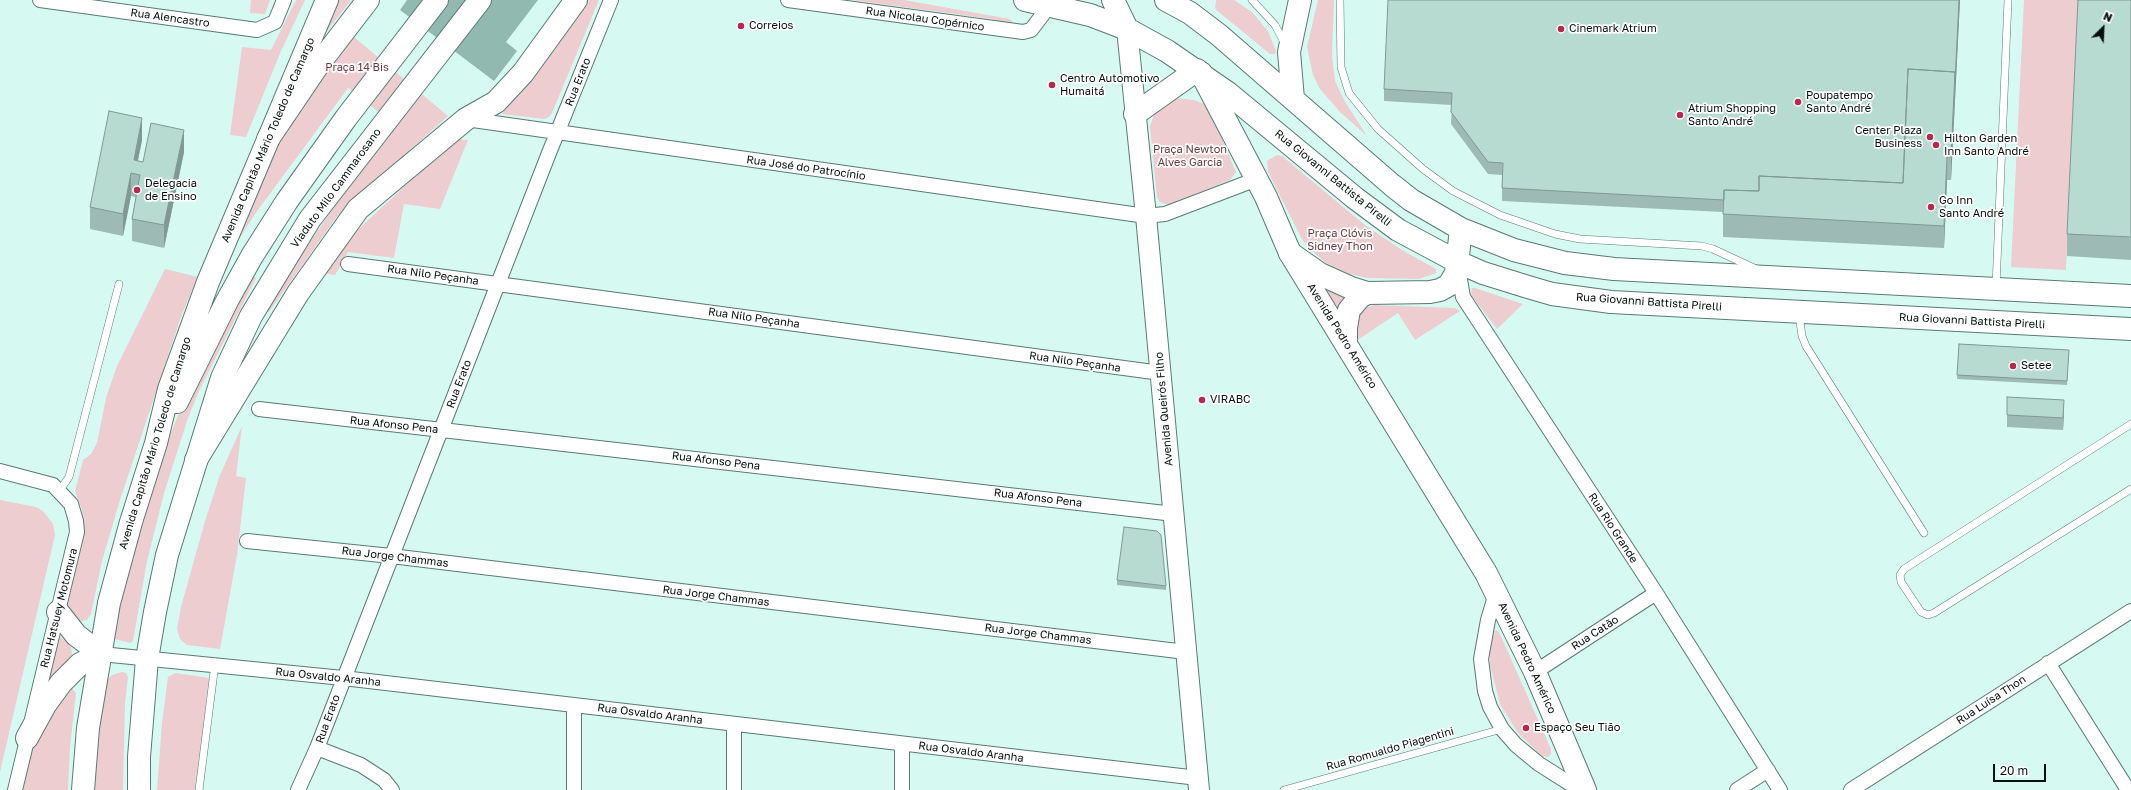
<!DOCTYPE html>
<html>
<head>
<meta charset="utf-8">
<style>
	body { margin:0 }
	#map { position:relative; width:2131px; height:790px; overflow:hidden; background:#d6faf1; font-family:"Golos Text",sans-serif }
	canvas { display:block }
	.north { position:absolute; left:2083px; top:8px; width:40px; height:40px; -webkit-text-stroke:3px #fefefe; paint-order:stroke; rotate:24deg; font-size:11px; font-weight:700; line-height:16px; text-align:center; color:#04100d }
	.north::after { content:''; display:block; margin:auto; width:14px; height:18px; background:#04100d; clip-path:polygon(50% 0,100% 100%,50% 72%,0 100%) }
	.scale { position:absolute; left:1993px; top:764px; width:53px; height:18px; box-sizing:border-box; border:2px solid #04100d; border-top:0; padding-left:5px; font-size:12px; line-height:14px; white-space:nowrap; color:#04100d; -webkit-text-stroke:3px #fefefe; paint-order:stroke }
</style>
</head>
<body>
<div id="map">
<canvas width="2131" height="790"></canvas>
<div class="north">N</div>
<div class="scale">20 m</div>
</div>
<script>
const c = document.querySelector('canvas').getContext('2d');
c.lineJoin = 'round';
function fill(path, color) { c.fillStyle = color; c.fill(path, 'evenodd'); }
const shape = rows => new Path2D(rows.map(r => 'M' + r).join(''));
function trace(path, color, width, dash) { c.strokeStyle = color; c.lineWidth = width; c.lineCap = dash ? 'butt' : 'round'; c.setLineDash(dash || []); c.stroke(path); }
function write(font, color, halo, rows, align = 'center') {
  c.font = font + ' "Golos Text",sans-serif'; c.lineWidth = 3.5; c.setLineDash([]); c.textBaseline = 'middle'; c.strokeStyle = halo; c.fillStyle = color; for (const [text, x, y, turn = 0] of rows) {
    c.save(); c.translate(x, y); c.rotate((+turn || 0) * Math.PI / 180); c.textAlign = isNaN(turn) ? turn : align; if (halo) c.strokeText(text, 0, 0); c.fillText(text, 0, 0); c.restore();
  }
}
fill(shape([
	[251,0,270,0,265,14,250,13],
	[296,0,305,0,281,51,246,137,230,135,242,47,271,50],
	[335,0,351,0,324,35],
	[588,0,599,0,552,113,549,117,544,119,502,114],
	[852,0,904,0,1010,19,1017,27,996,23,992,19],
	[1216,0,1234,0,1252,12,1268,31,1276,51,1275,54,1270,54,1215,9],
	[1318,0,1334,0,1332,56,1335,81,1344,100,1367,136,1340,112,1320,89,1313,75,1307,47],
	[2024,0,2079,0,2066,270,2011,267],
	[354,37,448,116,350,203,335,219,269,312,268,311,269,305,283,281,337,203,396,126,348,88,255,214,229,255,282,132,297,109],
	[1175,98,1194,100,1204,104,1210,111,1236,172,1230,180,1168,205,1160,202,1157,198,1150,126,1155,112],
	[456,139,468,140,440,209,404,204,394,258,348,252,335,275,322,273,353,234],
	[1277,155,1282,156,1365,225,1402,250,1436,269,1436,273,1419,279,1368,278,1349,274,1326,263,1312,251,1303,241,1268,172,1267,161],
	[165,269,198,277,182,314,120,500,102,561,91,614,87,620,78,622,69,611,67,600,83,529,82,510,75,491,83,460,91,454,97,443,106,398,117,366],
	[248,274,256,278,199,391,188,418,164,493,147,561,133,641,130,643,115,639,114,630,130,558,168,440,185,399],
	[1322,288,1347,295,1338,311],
	[1472,288,1475,288,1523,304,1497,329,1471,295],
	[1374,305,1455,308,1460,311,1415,340,1398,313,1356,341,1353,320,1365,308],
	[242,426,236,476,246,478,237,555,220,649,187,645,180,639,177,629,181,607,205,521,220,475],
	[0,500,36,507,43,511,53,524,55,535,0,772],
	[1497,630,1499,632,1551,749,1551,754,1548,757,1542,756,1518,733,1500,704,1490,665,1490,643,1493,632],
	[58,635,71,646,72,654,51,683,48,684],
	[122,672,126,673,128,677,125,703,123,790,94,790,99,728,107,680,112,675],
	[175,673,217,679,202,790,157,790,162,723,168,677],
	[72,688,76,693,70,747,68,790,22,790,35,738,66,689]
]), '#edcdd0');
fill(shape([
	[407,0,538,0,506,42,517,51,494,81,400,10]
]), '#92b9af');
const service = shape([
	[1252,0,1275,25,1285,44],
	[1340,0,1341,67,1349,93,1378,129,1423,169,1453,191,1500,215,1555,234,1580,239,1702,246,1713,249,1756,269],
	[1996,286,2008,0],
	[1799,314,1802,336,1806,346,1924,533],
	[2131,424,1904,569,1900,575,1901,582,1921,612,1928,615,1934,613,2131,489],
	[60,490,69,477,119,284],
	[199,790,215,664],
	[1284,790,1502,729]
]);
const minor = shape([
	[40,0,257,30,275,22,284,0],
	[788,0,1023,32,1031,30,1050,5],
	[466,119,1146,216,1165,214,1257,179],
	[348,264,1161,373],
	[1458,268,1463,297,1656,593,1780,790],
	[259,409,1174,514],
	[0,471,53,485,71,504,76,521,77,532,15,790],
	[247,541,391,556,1186,652],
	[1496,593,1488,620,1481,659,1485,691,1490,707,1502,729,1516,745,1539,764,1580,790],
	[101,654,343,678,1198,778],
	[2048,663,2128,790],
	[1535,672,1656,593],
	[734,724,734,790],
	[317,748,361,765,384,780,392,790],
	[298,790,317,748,549,153,611,0],
	[574,790,574,705],
	[902,790,902,744],
	[1737,790,1768,770],
	[1851,790,2131,611]
]);
const secondary = shape([
	[1127,29,1146,216,1199,790]
]);
const primary = shape([
	[1201,73,1266,197,1290,253,1486,573,1535,672,1585,790],
	[1346,344,1346,328,1349,310,1360,297,1367,293],
	[177,402,227,301,252,256,287,201,346,118,437,0],
	[58,612,76,635,101,654],
	[27,738,45,705,61,683,80,664,101,654],
	[83,790,88,728,109,603,131,522,156,443,169,389,208,282,327,0],
	[139,790,139,757,147,659,155,612,167,555,222,378,251,316,310,219,480,0]
]);
const trunk = shape([
	[1025,0,1090,15,1127,29,1167,51,1228,93,1355,198,1398,230,1458,262,1483,273,1528,287,1552,294,1611,302,2131,329],
	[1113,0,1127,29],
	[1166,0,1190,13,1219,35,1392,185,1411,200,1461,229,1514,250,1565,263,1614,269,2131,296],
	[1293,99,1289,52,1300,0],
	[1135,114,1197,70],
	[268,139,318,65,368,0],
	[1290,253,1320,274,1351,288,1367,293,1430,292,1440,290,1449,285,1456,273,1461,229],
	[196,460,298,293,358,209,466,119,496,102,523,73,576,0]
]);
trace(service, '#5a7a73', 8);
trace(minor, '#5a7a73', 16);
trace(secondary, '#5a7a73', 22);
trace(primary, '#5a7a73', 24);
trace(trunk, '#5a7a73', 24);
trace(service, '#fff', 7);
trace(minor, '#fff', 14);
trace(secondary, '#fff', 20);
trace(primary, '#fff', 22);
trace(trunk, '#fff', 22);
fill(shape([
	[1960,0,1951,180,1947,180,1944,248,1723,237,1723,212,1502,201,1502,175,1488,174,1451,124,1452,105,1384,101,1384,89],
	[2131,0,2131,260,2067,256,2067,234],
	[142,140,138,161,143,162,184,152,164,248,132,241,132,219,136,197,131,196,123,236,90,229,90,207],
	[1959,344,2069,350,2067,385,1957,379],
	[2064,412,2063,430,2007,427,2007,415],
	[1117,580,1166,586,1166,590,1117,585]
]), '#9dbbb4');
fill(shape([
	[1959,0,1960,0,1951,180,1951,157],
	[142,118,142,140,135,174,134,160],
	[184,130,184,152,164,248,164,225],
	[1947,157,1947,180,1944,248,1944,226],
	[131,173,131,196,123,236,123,214],
	[2064,400,2064,412,2063,430,2063,418]
]), '#809992');
const building = shape([
	[1388,0,1959,0,1955,82,1955,72,1908,69,1903,183,1759,176,1759,191,1724,190,1724,200,1502,188,1503,163,1488,162,1451,112,1452,93,1384,89,1388,0],
	[2078,0,2131,0,2131,237,2067,234,2078,0],
	[1908,69,1955,72,1951,157,1947,157,1944,226,1723,214,1724,190,1759,191,1759,176,1903,183,1908,69],
	[109,111,142,118,134,160,143,162,151,123,184,130,164,225,132,219,140,175,131,173,123,214,90,207,109,111],
	[1959,344,2069,350,2067,381,1957,375,1959,344],
	[2007,397,2064,400,2063,418,2007,415,2007,397],
	[1124,527,1157,531,1161,535,1166,586,1117,580,1124,527]
]);
fill(building, '#b7dad1');
trace(building, '#809992', 1);
for (const [x, y, r, color] of [
	[741,26,4,"#b8274d"],
	[1561,29,4,"#b8274d"],
	[1052,85,4,"#b8274d"],
	[1798,102,4,"#b8274d"],
	[1680,115,4,"#b8274d"],
	[1930,137,4,"#b8274d"],
	[1936,145,4,"#b8274d"],
	[137,190,4,"#b8274d"],
	[1931,207,4,"#b8274d"],
	[2013,366,4,"#b8274d"],
	[1202,400,4,"#b8274d"],
	[1526,728,4,"#b8274d"]
]) { const dot = new Path2D(); dot.arc(x, y, r, 0, 2 * Math.PI); c.fillStyle = color; c.fill(dot); trace(dot, '#fefefe', 1.5); }
write('11px', '#04100d', '#fefefe', [
	["Rua Alencastro",170,18,8],
	["Rua Nicolau Copérnico",925,19,8],
	["Rua Erato",578,82,-68],
	["Avenida Capitão Mário Toledo de Camargo",268,140,-67],
	["Rua José do Patrocínio",806,168,8],
	["Rua Giovanni Battista Pirelli",1333,178,39],
	["Viaduto Milo Cammarosano",336,188,-54],
	["Rua Nilo Peçanha",433,275,8],
	["Rua Giovanni Battista Pirelli",1649,302,4],
	["Rua Nilo Peçanha",754,318,8],
	["Rua Giovanni Battista Pirelli",1972,321,3],
	["Avenida Pedro Américo",1342,336,58],
	["Rua Nilo Peçanha",1075,362,8],
	["Rua Erato",459,384,-69],
	["Avenida Queirós Filho",1164,409,-95],
	["Rua Afonso Pena",394,425,6],
	["Avenida Capitão Mário Toledo de Camargo",155,443,-73],
	["Rua Afonso Pena",716,461,7],
	["Rua Afonso Pena",1038,498,7],
	["Rua Rio Grande",1613,528,57],
	["Rua Jorge Chammas",395,557,7],
	["Rua Jorge Chammas",716,596,7],
	["Rua Hatsuey Motomura",59,608,-76],
	["Rua Catão",1595,633,-33],
	["Rua Jorge Chammas",1038,634,7],
	["Avenida Pedro Américo",1527,658,65],
	["Rua Osvaldo Aranha",328,677,6],
	["Rua Luísa Thon",1991,700,-33],
	["Rua Osvaldo Aranha",650,714,7],
	["Rua Erato",328,719,-70],
	["Rua Romualdo Piagentini",1390,749,-16],
	["Rua Osvaldo Aranha",971,752,7]
]);
write('11px', '#04100d', '#fefefe', [
	["Correios",749,26],
	["Cinemark Atrium",1569,29],
	["Centro Automotivo",1060,79],
	["Humaitá",1060,92],
	["Poupatempo",1806,96],
	["Santo André",1806,109],
	["Atrium Shopping",1688,109],
	["Santo André",1688,122],
	["Center Plaza",1922,131,"right"],
	["Business",1922,144,"right"],
	["Hilton Garden",1944,139],
	["Inn Santo André",1944,152],
	["Delegacia",145,184],
	["de Ensino",145,197],
	["Go Inn",1939,201],
	["Santo André",1939,214],
	["Setee",2021,366],
	["VIRABC",1210,400],
	["Espaço Seu Tião",1534,728]
], 'left');
write('11px', '#6d3840', '#fefefe', [
	["Praça 14 Bis",357,68],
	["Praça Newton",1190,150],
	["Alves Garcia",1190,163],
	["Praça Clóvis",1340,234],
	["Sidney Thon",1340,247]
]);
</script>
</body>
</html>
